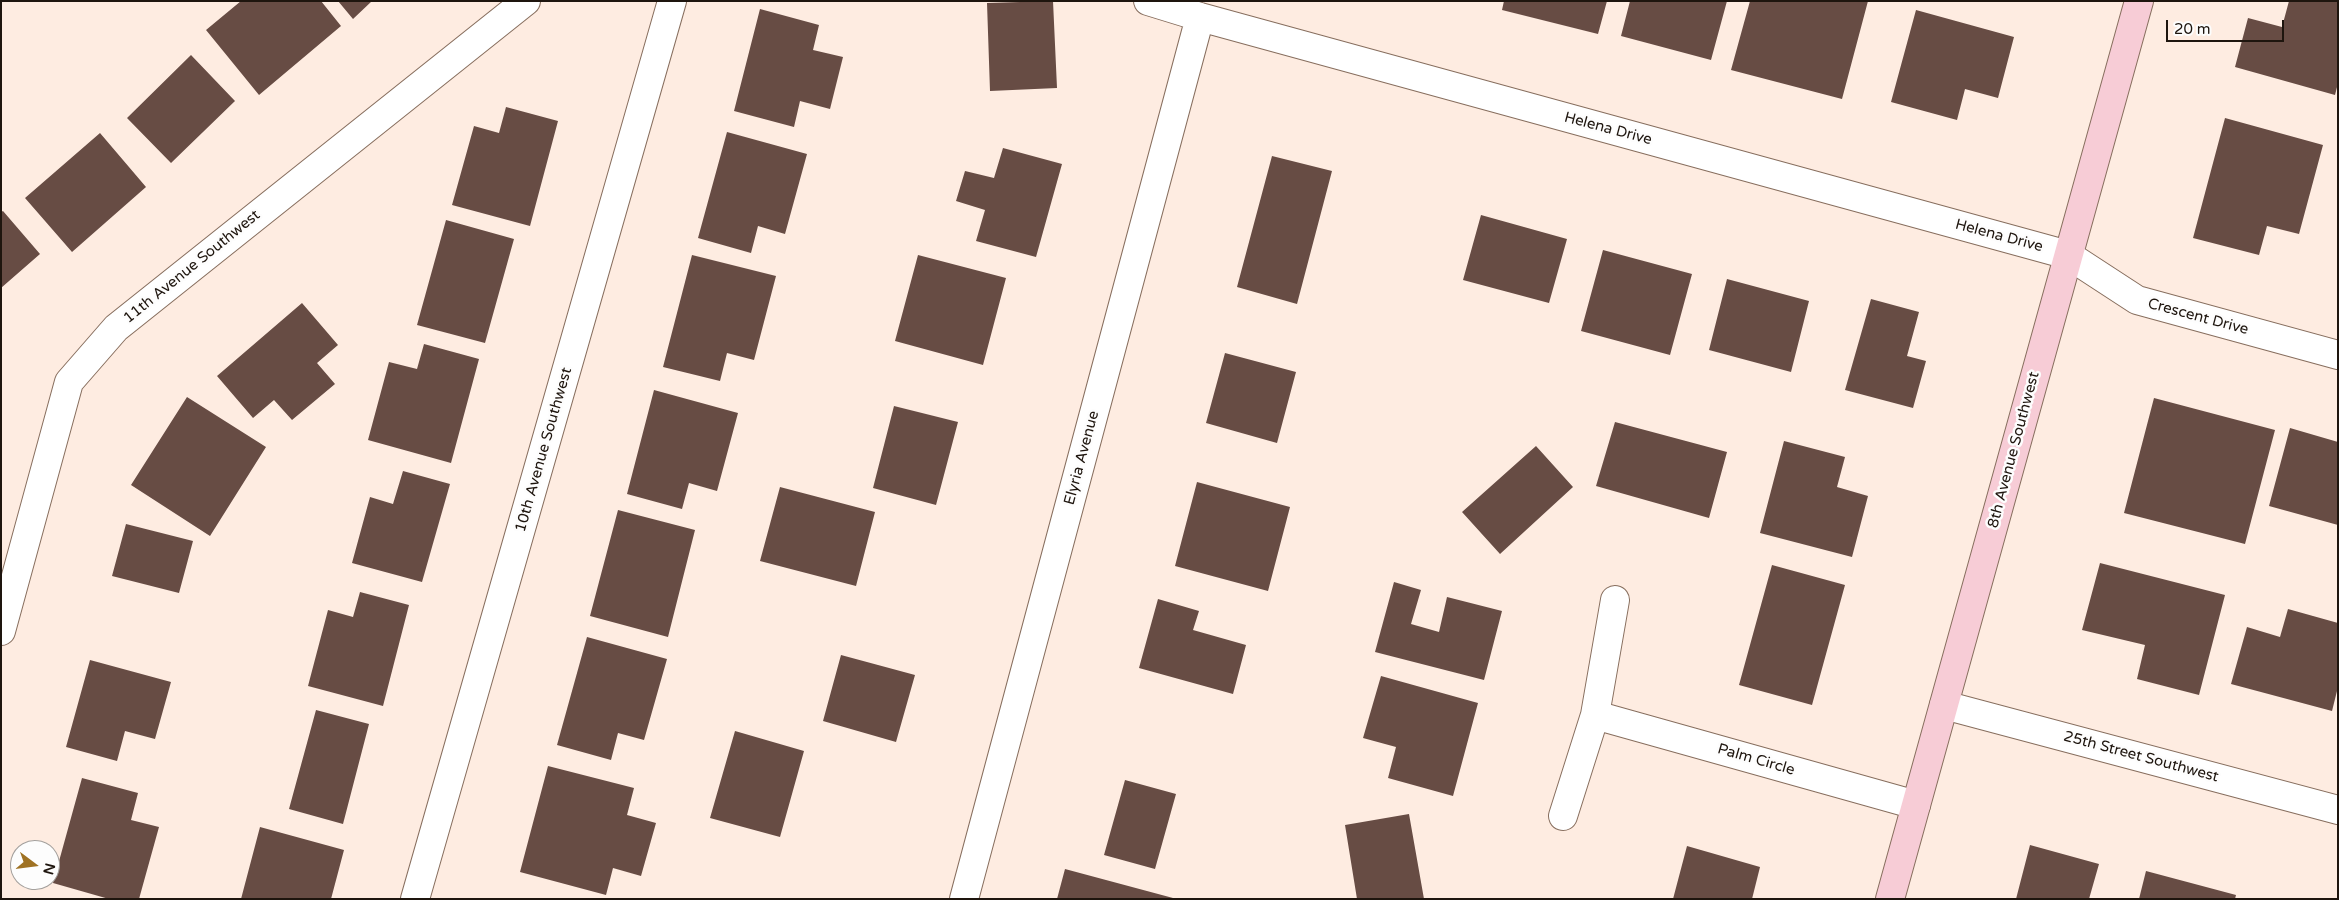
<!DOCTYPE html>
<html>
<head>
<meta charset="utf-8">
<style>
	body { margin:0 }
	#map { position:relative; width:2339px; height:900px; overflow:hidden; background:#feece1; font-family:"Varela Round",sans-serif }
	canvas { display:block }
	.frame { position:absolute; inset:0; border:2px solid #1e150e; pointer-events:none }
	.north { position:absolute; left:10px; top:840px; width:50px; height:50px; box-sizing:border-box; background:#fdfdfd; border:1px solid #a4a09d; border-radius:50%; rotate:105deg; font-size:14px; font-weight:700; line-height:20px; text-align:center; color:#1e150e }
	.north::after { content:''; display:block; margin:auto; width:18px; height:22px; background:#9f7223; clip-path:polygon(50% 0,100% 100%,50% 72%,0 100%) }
	.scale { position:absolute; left:2166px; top:20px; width:118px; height:22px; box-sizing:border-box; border:2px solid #1e150e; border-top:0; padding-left:6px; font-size:15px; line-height:18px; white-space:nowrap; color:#1e150e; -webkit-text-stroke:4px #fdfdfd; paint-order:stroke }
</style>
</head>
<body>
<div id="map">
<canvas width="2339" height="900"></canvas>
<div class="frame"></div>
<div class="north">N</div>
<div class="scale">20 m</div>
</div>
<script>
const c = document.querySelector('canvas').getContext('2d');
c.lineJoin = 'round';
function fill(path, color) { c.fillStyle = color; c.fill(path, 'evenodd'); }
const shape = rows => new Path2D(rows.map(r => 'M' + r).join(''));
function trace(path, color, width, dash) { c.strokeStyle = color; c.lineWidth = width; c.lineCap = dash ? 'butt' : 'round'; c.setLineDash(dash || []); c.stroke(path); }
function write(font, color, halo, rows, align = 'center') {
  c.font = font + ' "Varela Round",sans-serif'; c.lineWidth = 5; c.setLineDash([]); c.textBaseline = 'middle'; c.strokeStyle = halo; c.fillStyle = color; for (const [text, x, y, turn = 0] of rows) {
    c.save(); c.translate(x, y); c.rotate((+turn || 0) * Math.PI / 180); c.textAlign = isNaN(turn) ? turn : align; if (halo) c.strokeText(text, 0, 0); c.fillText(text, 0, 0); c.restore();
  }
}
fill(shape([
	[241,1,321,1,341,26,259,95,206,30],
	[338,1,372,1,353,19],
	[1053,1,1057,88,990,91,987,3],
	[1504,1,1607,1,1598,34,1502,10],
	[1630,1,1727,1,1711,60,1621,36],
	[1750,1,1868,1,1842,99,1731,70],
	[2289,1,2338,1,2338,83,2335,95,2235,67,2248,18,2282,27],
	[760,9,819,25,813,50,843,57,830,109,800,101,794,127,734,111],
	[1916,10,2014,37,1998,98,1965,89,1957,120,1891,102],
	[191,55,235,101,171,163,127,118],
	[506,107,558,121,530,226,452,205,474,126,499,133],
	[2225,118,2323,145,2299,234,2267,226,2259,255,2193,238],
	[727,132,807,154,785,234,758,226,751,253,698,238],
	[100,133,146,187,72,252,25,198],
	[1003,148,1062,164,1036,257,976,241,985,210,956,201,965,171,994,178],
	[1272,156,1332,171,1297,304,1237,287],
	[3,211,40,254,1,288,1,212],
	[1481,215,1567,239,1549,303,1463,280],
	[446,220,514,239,485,343,417,325],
	[1603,250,1692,274,1670,355,1581,331],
	[692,255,776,276,754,360,727,353,720,381,663,367],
	[918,255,1006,278,983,365,895,341],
	[1727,279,1809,301,1791,372,1709,350],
	[1871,299,1919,312,1907,356,1926,361,1913,408,1845,390],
	[302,303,338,345,317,363,335,384,292,420,274,400,253,418,217,376],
	[424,344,479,359,451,463,368,440,389,362,417,369],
	[1225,353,1296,372,1277,443,1206,423],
	[654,390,738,413,717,491,689,483,682,509,627,494],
	[187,397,266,447,210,536,131,485],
	[2154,398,2275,430,2245,544,2124,513],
	[894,406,958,422,936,505,873,488],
	[1615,422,1727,452,1709,518,1596,486],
	[2290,428,2338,442,2338,525,2269,506],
	[1784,441,1845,457,1837,487,1868,496,1852,557,1760,533],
	[1536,446,1573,487,1500,554,1462,512],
	[403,471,450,484,422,582,352,563,370,497,393,504],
	[1197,482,1290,507,1268,591,1175,566],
	[780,487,875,512,856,586,760,561],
	[618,510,695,530,668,637,590,616],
	[126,524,193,541,179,593,112,576],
	[2100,563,2225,595,2199,695,2137,679,2145,645,2082,630],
	[1772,565,1845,585,1812,705,1739,685],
	[1394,582,1421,590,1411,624,1439,632,1447,597,1502,611,1484,680,1375,652],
	[360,592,409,605,383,706,308,686,328,610,353,617],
	[1158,599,1199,611,1193,630,1246,645,1233,694,1139,668],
	[2288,609,2338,623,2338,687,2332,711,2231,684,2247,627,2280,637],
	[587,637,667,659,644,740,618,733,611,760,557,745],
	[841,655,915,675,896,742,823,721],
	[90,660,171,682,155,739,125,731,117,761,66,747],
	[1381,676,1478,703,1453,796,1388,778,1396,747,1363,738],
	[316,710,369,724,343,824,289,809],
	[735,731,804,751,780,837,710,818],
	[548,766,634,788,627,815,656,823,641,876,613,868,606,895,520,872],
	[82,778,138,793,131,820,159,827,139,899,109,899,53,883],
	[1125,780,1176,794,1155,869,1104,855],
	[1409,814,1424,899,1357,899,1345,825],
	[260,827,344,850,331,899,241,899],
	[2030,845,2099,864,2089,899,2016,899],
	[1687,846,1760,867,1752,899,1673,899],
	[1065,869,1173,898,1173,899,1057,899],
	[2146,871,2236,895,2235,899,2139,899]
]), '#674c44');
const street = shape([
	[1148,1,1200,17,2068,255,2137,300,2338,355],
	[1,631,69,382,116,328,526,1],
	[1944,705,2338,810],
	[1595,715,1916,805],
	[1563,816,1595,715,1615,600],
	[415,899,672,1],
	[964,899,1200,17]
]);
const secondary = shape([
	[1890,899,2139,1]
]);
trace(street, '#876e5e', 30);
trace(secondary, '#876e5e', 30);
trace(street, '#fff', 28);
trace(secondary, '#f7ccd6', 28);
write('15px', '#1e150e', '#fdfdfd', [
	["Helena Drive",1608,129,15],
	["Helena Drive",1999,236,15],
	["11th Avenue Southwest",192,267,-39],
	["Crescent Drive",2198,317,15],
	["10th Avenue Southwest",544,450,-74],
	["8th Avenue Southwest",2014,450,-75],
	["Elyria Avenue",1082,458,-75],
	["25th Street Southwest",2141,757,15],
	["Palm Circle",1756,760,16]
]);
</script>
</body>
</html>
